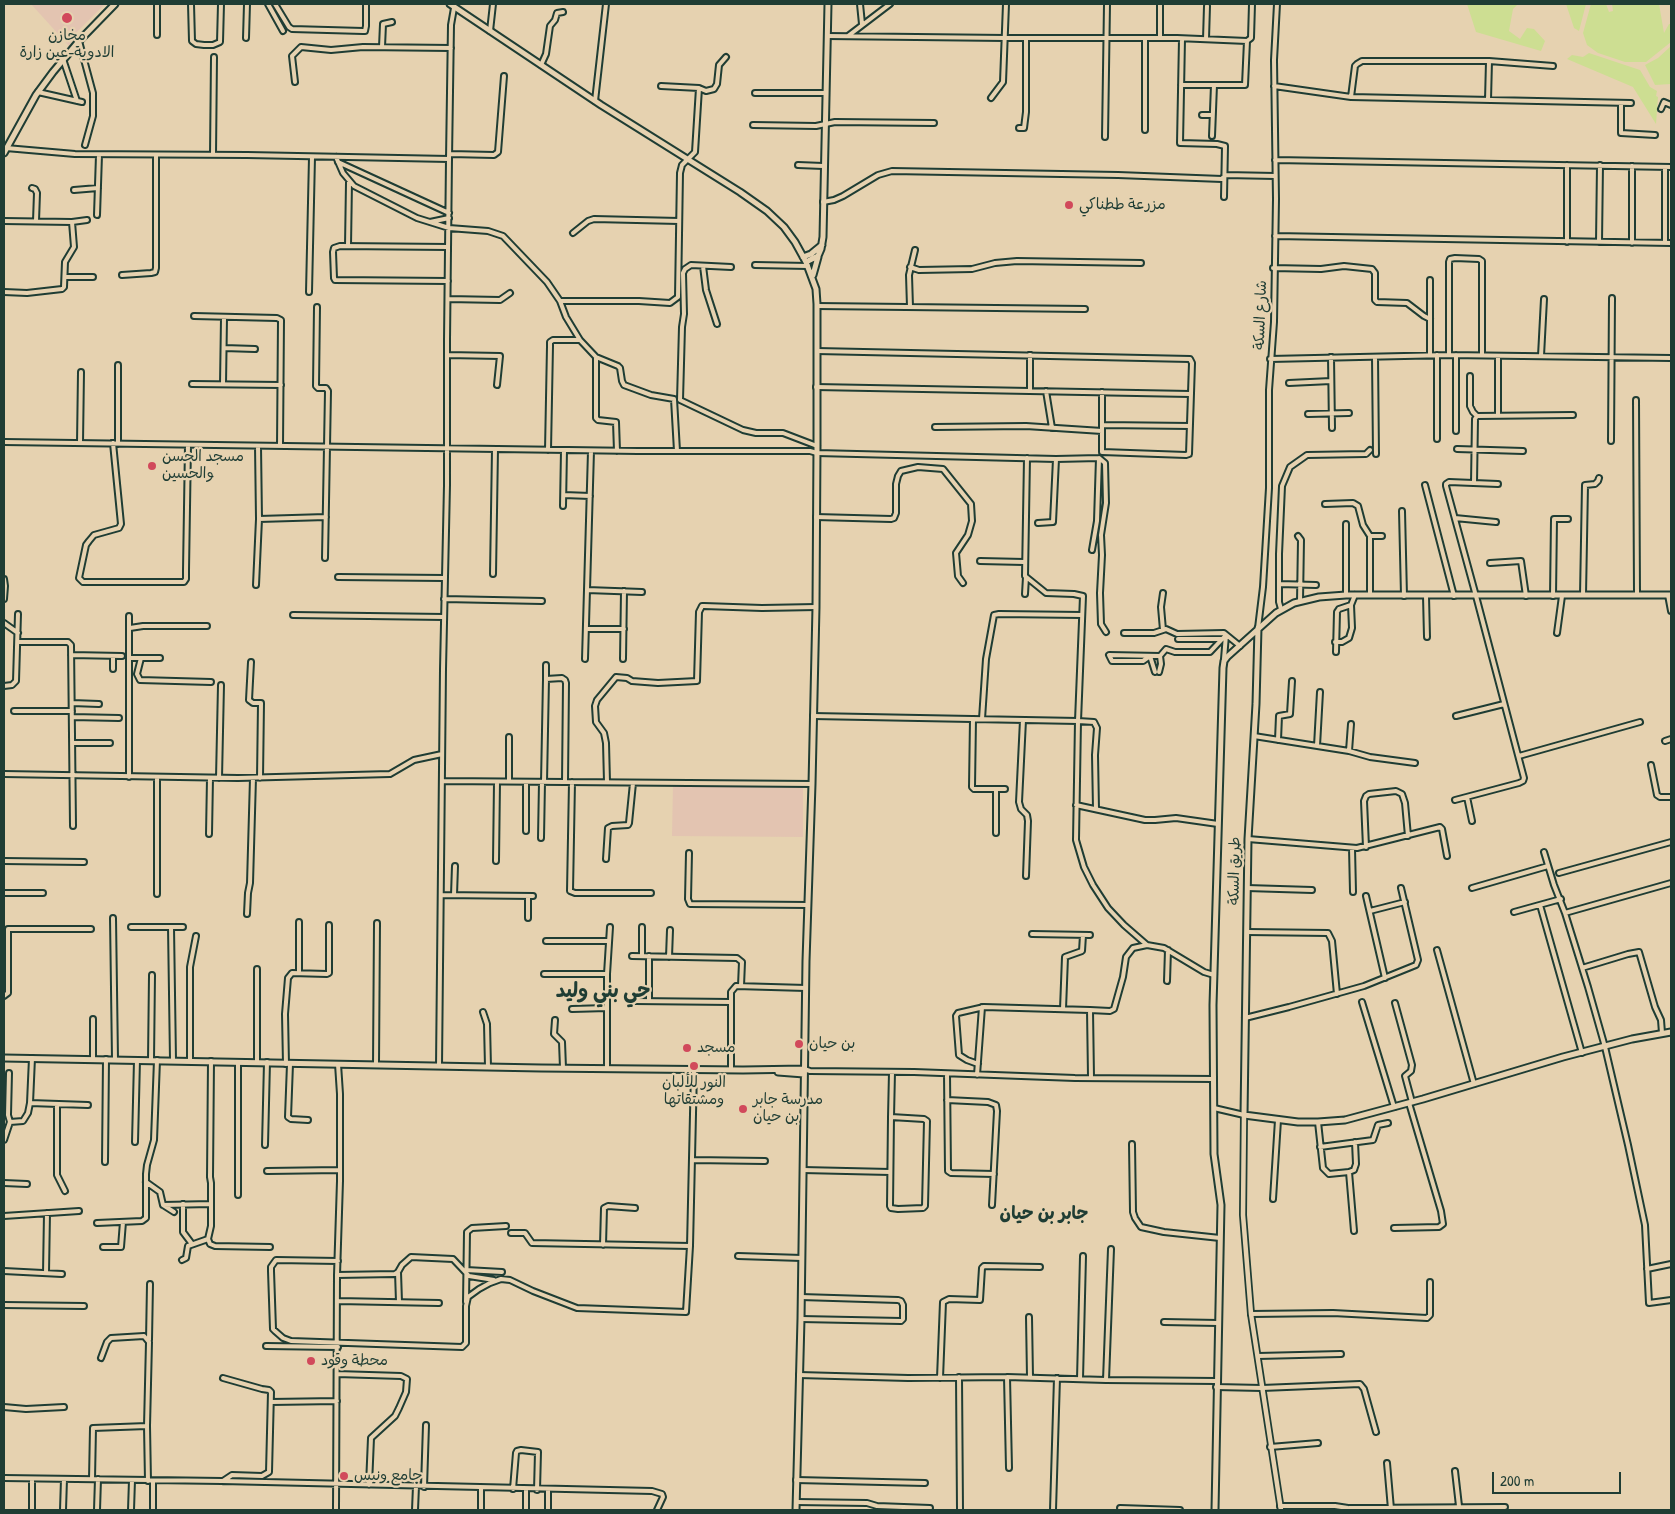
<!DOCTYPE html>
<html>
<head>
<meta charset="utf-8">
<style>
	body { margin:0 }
	#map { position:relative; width:1675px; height:1514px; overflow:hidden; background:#e6d2b0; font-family:"Patrick Hand",sans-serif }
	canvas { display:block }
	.frame { position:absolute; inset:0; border:5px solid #1f3d34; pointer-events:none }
	.scale { position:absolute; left:1492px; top:1472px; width:129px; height:22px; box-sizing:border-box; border:2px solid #1f3d34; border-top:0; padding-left:6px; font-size:15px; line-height:18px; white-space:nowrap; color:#1f3d34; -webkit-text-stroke:4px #e6d2b0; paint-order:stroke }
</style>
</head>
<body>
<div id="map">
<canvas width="1675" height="1514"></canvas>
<div class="frame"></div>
<div class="scale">200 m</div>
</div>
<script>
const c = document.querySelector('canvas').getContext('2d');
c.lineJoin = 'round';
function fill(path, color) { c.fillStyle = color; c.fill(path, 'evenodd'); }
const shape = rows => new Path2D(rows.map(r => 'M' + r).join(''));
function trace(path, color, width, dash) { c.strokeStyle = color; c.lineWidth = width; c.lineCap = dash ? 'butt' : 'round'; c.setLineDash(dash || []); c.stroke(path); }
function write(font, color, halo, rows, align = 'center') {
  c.font = font + ' "Patrick Hand","Playpen Sans Arabic",sans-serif'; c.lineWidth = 4.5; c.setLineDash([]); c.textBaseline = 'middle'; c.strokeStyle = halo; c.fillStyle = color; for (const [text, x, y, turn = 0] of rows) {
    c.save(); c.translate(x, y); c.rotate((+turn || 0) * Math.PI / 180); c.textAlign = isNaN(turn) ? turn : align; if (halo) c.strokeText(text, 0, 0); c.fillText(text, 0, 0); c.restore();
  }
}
fill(shape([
	[31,4,105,4,77,32,69,46],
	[673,785,803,786,803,837,672,836]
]), '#e3c4b1');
fill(shape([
	[1467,4,1518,4,1513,9,1509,31,1520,39,1527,28,1534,29,1545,41,1541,51,1476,32],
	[1566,4,1586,4,1579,31,1574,28],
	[1591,4,1606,4,1609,12,1613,11,1612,4,1659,4,1664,33,1669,24,1671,24,1671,42,1646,62,1625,62,1598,53,1587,45,1583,33],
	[1671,46,1671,84,1655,85,1645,65,1658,58],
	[1589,53,1640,70,1650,87,1657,91,1656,96,1658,97,1656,124,1633,87,1567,59,1572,55,1583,57]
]), '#cdde92');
const minor = shape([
	[157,4,157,35],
	[191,4,192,41,196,44,204,45,213,45,220,42,221,4],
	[268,4,283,31],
	[275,4,289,27,292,29,363,31,365,31,366,26,366,4],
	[860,4,862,24],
	[1160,4,1160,38],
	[490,31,493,4],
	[827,36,1005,38,1177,38,1247,41,1251,38,1252,4],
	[848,36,890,4],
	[246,38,247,4],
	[1145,38,1145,130],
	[1182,39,1180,143,1217,144,1225,146,1224,197],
	[1206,39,1207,6],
	[79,41,93,93,93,116,85,145],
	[382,47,383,24,392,22],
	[63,59,77,101],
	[541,65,546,54,550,26,555,20,557,13,563,12],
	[295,82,292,56,301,47,331,50,363,47,451,48],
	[1181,85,1245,85,1247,41],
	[661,86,699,88],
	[1274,86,1351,97,1631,103],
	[38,92,82,102],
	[755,93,825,93],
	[1351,97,1355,66,1357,64,1362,61,1489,61,1553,66],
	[991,98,1003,82,1006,4],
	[1488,100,1489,61],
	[595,101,606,4],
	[1621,103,1621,133,1655,135],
	[1661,109,1664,102,1671,105],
	[1202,115,1212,115],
	[753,125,816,126,835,122,934,123],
	[1019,128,1024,128,1026,112,1026,38],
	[1212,136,1214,85],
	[1105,137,1107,4],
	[6,148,75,154,247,155,449,159],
	[450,154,494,155,498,152,504,76],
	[213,155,214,57],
	[336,157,343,173,354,186,417,218,449,228,488,231,503,236,547,282,560,301],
	[1275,160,1671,167],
	[338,162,449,213],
	[798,165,823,166],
	[32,188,35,189,37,193,36,221],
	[74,190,98,188],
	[823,202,834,200,843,196,878,175,892,171,1118,175,1222,179,1225,175,1275,176],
	[97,215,99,155],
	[4,221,72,222,87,220],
	[430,222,449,218],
	[573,233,588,221,594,219,679,221],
	[1275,236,1671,243],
	[1567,242,1567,165],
	[1599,242,1600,165],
	[1632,243,1632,166],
	[1665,243,1665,167],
	[348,246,349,182],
	[755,265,808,266],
	[703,266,706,290,717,324],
	[731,267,691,265,685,269,683,273,684,314,682,327,680,400,743,430,756,433,783,433,817,446],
	[910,267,919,270,972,269,995,263,1017,261,1141,263],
	[1273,268,1321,269,1344,266,1372,269,1375,273,1375,300,1377,302,1407,303,1424,316,1430,319],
	[122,275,151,273,155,272,156,268,156,156],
	[65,277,93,277],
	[1430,280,1430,355],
	[448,281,335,280,334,278,333,252,334,248,340,246,448,247],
	[4,292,27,293,62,289,64,287,65,262,74,247,72,222],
	[309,292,312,157],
	[448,299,500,300,510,293],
	[817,306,1085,309],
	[317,307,316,386,318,388,326,388,328,391,325,558],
	[910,307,909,275,915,250],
	[194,316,277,318,281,320,280,446],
	[580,340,566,317,560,301,639,301,670,303,678,297,680,173,682,165,695,152,699,88,706,91,714,89,717,84,719,65,726,57],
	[224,348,255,349],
	[817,351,1190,359,1192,363,1189,454,1186,455,1102,452,1102,392],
	[447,355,500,356,497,385],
	[1030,355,1030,391],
	[1449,355,1449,262,1450,259,1455,258,1479,259,1482,261,1482,355],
	[1456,355,1456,431],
	[1498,356,1498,415],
	[1541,356,1544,299],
	[596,357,596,418,598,420,616,422,617,451],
	[1331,357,1332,428],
	[1375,357,1376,454],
	[1270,359,1449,355,1671,358],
	[1470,376,1470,406,1473,412,1477,416],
	[1289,383,1331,381],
	[192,384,281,385],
	[223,384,224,318],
	[816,387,1190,394],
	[1046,391,1052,428],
	[1636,400,1637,595],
	[1308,414,1349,413],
	[1102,425,1190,426],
	[935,427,1026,426,1102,431],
	[1437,439,1437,355],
	[1611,441,1612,298],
	[4,442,638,451,810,451,817,453,1056,459,1099,458,1105,463,1106,503,1101,535,1102,555,1100,593,1101,624,1106,632],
	[80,443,81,372],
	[113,443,121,524,119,528,94,535,89,541,86,545,79,578,83,582,184,582,186,579,186,570,188,445],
	[118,444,118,365],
	[1457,449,1523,451],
	[548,450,550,346,550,342,553,340,580,340,596,357,618,366,620,368,622,381,624,385,651,395,674,399,677,451],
	[1027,458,1025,576,1046,593,1074,594,1083,596,1078,721,1094,722,1097,728,1095,755,1096,809],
	[1474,483,1475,419,1477,416,1573,415],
	[1425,485,1454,596],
	[564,495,590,496],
	[1325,504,1353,503,1358,506,1363,525,1370,536,1370,595],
	[563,506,564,450],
	[1402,511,1404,596],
	[816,517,891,519,894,518,896,513,896,484,898,476,901,471,918,467,943,469,971,504,972,521,968,535,956,553,958,576,963,583],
	[1455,518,1496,522],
	[259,519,326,517],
	[1038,523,1053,522,1056,459],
	[1346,524,1346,595],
	[1298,536,1301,540,1300,601],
	[1370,536,1382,536],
	[1092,550,1097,521,1099,458],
	[980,561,1024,562],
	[1490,563,1521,561,1526,596],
	[493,574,495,449],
	[338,577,444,578],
	[4,579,5,586,4,599],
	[1279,584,1316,585],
	[256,585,259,519,258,446],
	[587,590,642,592],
	[1025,594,1026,577],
	[1583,595,1585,485,1595,484,1598,481,1599,478],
	[1668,595,1671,611],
	[1426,596,1427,637],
	[1553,596,1554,519,1568,519],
	[444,599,542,601],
	[1281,609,1279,602,1279,554,1282,486,1290,467,1307,455,1366,454,1370,450],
	[293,615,444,617],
	[4,623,18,633],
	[130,628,143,626,207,626],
	[1258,628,1263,587,1269,488,1269,390,1274,322,1276,199,1274,60,1277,4],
	[586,629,624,629],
	[1163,630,1161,607,1163,593],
	[1124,633,1154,633,1166,629,1177,634,1224,633,1240,646],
	[1557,633,1562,596],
	[1178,639,1221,639],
	[18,642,68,642,71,645,73,826],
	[1335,642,1342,642,1349,638,1352,628,1351,605,1355,595],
	[1336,652,1337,612,1339,609,1351,605],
	[71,655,122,656],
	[113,656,113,669],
	[129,658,129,616],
	[141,658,137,674,140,680,211,682],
	[585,659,591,451],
	[623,659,624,591],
	[1224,659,1226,635],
	[251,662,249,700,253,703,261,703,260,778],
	[1155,672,1150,656,1143,661,1112,661,1109,655,1160,656,1166,649,1175,652,1210,652,1226,635],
	[1159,672,1161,664,1160,656],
	[546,679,546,665],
	[4,686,12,685,16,681,18,614],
	[72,703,99,704],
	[14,711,72,711],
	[813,716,1078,721,1076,840,1084,867,1093,885,1108,908,1124,925,1147,945,1164,948,1204,972,1214,975],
	[1456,716,1504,704],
	[72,717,119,718],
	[973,719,972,787,974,789,1005,789],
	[982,719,986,659,994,615,999,614,1082,615],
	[1023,720,1019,802,1021,809,1027,815,1028,821,1026,876],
	[1254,736,1349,751,1370,757,1415,763],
	[509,737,509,781],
	[1278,740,1279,716,1290,714,1292,681],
	[1665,741,1671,739],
	[73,743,110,743],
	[1317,746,1320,692],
	[1349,751,1351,724],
	[1519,756,1640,722],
	[1651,765,1657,795,1660,797,1671,797],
	[4,774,238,778,390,774,414,760,442,754],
	[129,777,129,658,160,658],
	[219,778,221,685],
	[442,781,812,784],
	[544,782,546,679,562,678,565,680,566,683,565,782],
	[572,782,570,891,575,893,651,893],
	[607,782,606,743,604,733,596,722,595,706,597,700,616,677,627,678,632,681,658,683,697,681,699,612,702,606,704,606,762,608,816,607],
	[1467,797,1472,821],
	[1455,800,1519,783,1523,781,1524,778,1476,596,1446,486,1446,484,1449,482,1498,484],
	[1076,805,1145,820,1155,820,1176,818,1218,824],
	[526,831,526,782],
	[996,833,996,789],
	[209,834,210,778],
	[541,838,542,782],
	[1248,839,1357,848,1440,827,1442,829,1447,856],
	[1366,847,1364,801,1366,796,1369,794,1396,791,1402,794,1405,803,1408,836],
	[1352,848,1353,892],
	[1544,852,1554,885,1565,913,1588,987,1605,1047,1628,1145,1645,1225,1649,1303,1671,1300],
	[689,853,688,899,690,904,808,905],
	[606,859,608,828,612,826,628,825,629,823,633,783],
	[4,861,84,862],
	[496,861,497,782],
	[1559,873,1671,842],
	[1247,888,1312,890],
	[1472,888,1548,866],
	[4,893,43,893],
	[157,894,157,777],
	[441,895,533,896],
	[454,895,455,866],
	[1366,896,1385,978],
	[1540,905,1582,1053],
	[1370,911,1405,902],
	[1514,912,1561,899],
	[1565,913,1671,883],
	[247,914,248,893,250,883,253,778],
	[113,918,115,1059],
	[528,918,528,896],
	[299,922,299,973],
	[131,927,183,927],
	[171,927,173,1060],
	[1247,932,1328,933,1332,941,1337,994],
	[1032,934,1090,935],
	[546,941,609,941],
	[1437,950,1474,1084],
	[632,956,737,958,742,962,741,986],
	[642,956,642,927],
	[649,956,649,1001],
	[669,957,670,930],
	[1582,968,1628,954,1639,952,1655,1007,1661,1020,1662,1033],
	[544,974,607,974],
	[1167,981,1168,950],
	[4,996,8,993,8,929,91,929],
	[635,1001,731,1002],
	[1362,1002,1394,1107],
	[1395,1003,1412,1065,1411,1071,1405,1076,1412,1102],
	[572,1009,607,1008],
	[1063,1009,1065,957,1082,951,1083,935],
	[483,1012,487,1024,488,1067],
	[1245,1018,1289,1007,1364,986,1416,965,1418,960,1401,888],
	[555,1020,554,1034,562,1042,563,1068],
	[93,1059,93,1019],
	[151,1060,152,975],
	[190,1061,190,967,196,936],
	[211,1061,210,1177,211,1183,211,1226,208,1239,210,1244,215,1246,270,1247],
	[238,1062,238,1195],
	[257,1062,257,969],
	[286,1064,285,1014,288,978,292,973,327,974,329,973,329,925],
	[290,1064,288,1117,291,1119,308,1120],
	[978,1064,967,1060,959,1055,956,1016,958,1013,984,1007,1090,1010],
	[376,1065,377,923],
	[439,1066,443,669,447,485,447,340,449,159,451,25,454,8],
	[607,1068,607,974,610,927],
	[804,1069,810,1071,914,1072,1075,1078,1213,1079],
	[731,1070,731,992,736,986,806,988],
	[947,1074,948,1171,951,1173,994,1174],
	[977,1075,982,1007],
	[1091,1077,1090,1010,1110,1011,1114,1009,1123,977,1126,957,1133,948,1147,945],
	[947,1100,988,1102,996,1105,997,1111,992,1205],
	[30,1103,88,1105],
	[57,1104,57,1175,65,1191],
	[1214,1108,1244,1115],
	[891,1117,924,1119,927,1121,925,1206,923,1208,898,1209,891,1208,890,1206,891,1117,892,1072],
	[10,1122,23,1121,28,1113,30,1103,32,1058],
	[1318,1122,1323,1168,1329,1174,1349,1172,1354,1231],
	[4,1140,10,1122,8,1115,9,1073],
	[135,1142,137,1060],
	[1132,1144,1133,1212,1135,1218,1141,1227,1164,1232,1220,1238],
	[265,1145,267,1062],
	[1320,1147,1373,1140,1378,1125,1388,1123],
	[692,1160,765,1161],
	[105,1162,106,1059],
	[803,1170,890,1172],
	[267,1171,340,1170],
	[1349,1172,1354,1170,1356,1164,1355,1142],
	[146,1182,160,1192,163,1205,174,1212],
	[4,1183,27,1184],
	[1273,1199,1278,1120],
	[183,1204,183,1232,192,1244],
	[163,1205,211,1204],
	[4,1216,79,1211],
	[97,1223,142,1221,146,1218,146,1174,147,1165,154,1140,157,1060],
	[1394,1228,1439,1227,1443,1224,1441,1211,1409,1103],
	[511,1233,525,1233,532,1243,690,1246],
	[603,1245,604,1208,608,1206,635,1208],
	[103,1247,121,1247,123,1222],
	[738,1256,802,1258],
	[182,1260,186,1258,188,1246,208,1239],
	[338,1261,276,1260,271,1267,271,1271,273,1329,275,1331,283,1338,291,1341,462,1347,466,1343,466,1306,468,1297,479,1289,490,1283,501,1279,510,1280,533,1291,577,1308,686,1312,690,1246,694,1070],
	[1647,1269,1671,1264],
	[466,1270,502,1272],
	[4,1271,62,1274],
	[46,1273,47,1213],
	[337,1275,395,1274,398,1272],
	[338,1301,439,1303],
	[399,1302,398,1272,402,1265,411,1257,453,1259,469,1276,494,1280],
	[466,1302,467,1232,472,1228,506,1226],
	[4,1305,84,1306],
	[1251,1314,1333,1313,1427,1318,1430,1315,1430,1282],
	[1029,1317,1030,1377],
	[801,1319,901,1321,903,1319,903,1305,901,1301,898,1300,801,1297],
	[1164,1322,1218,1323],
	[149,1340,150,1284],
	[266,1346,338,1347],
	[1258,1356,1341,1354],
	[101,1358,107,1342,111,1338,144,1336,149,1342,147,1426,148,1481],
	[337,1374,401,1376,407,1379,406,1392,399,1408,395,1416,371,1438,369,1485],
	[799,1375,908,1378,1007,1377,1106,1380,1216,1381],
	[959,1377,960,1510],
	[1007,1377,1009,1468],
	[940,1378,943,1302,949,1299,980,1300,982,1268,984,1266,1040,1267],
	[1080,1379,1083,1256],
	[1106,1380,1111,1249],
	[1216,1387,1262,1388,1360,1384,1364,1389,1376,1432],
	[271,1402,337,1401],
	[4,1407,26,1409,64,1407],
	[1270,1447,1318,1443],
	[1387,1463,1391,1509],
	[1455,1471,1459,1506],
	[4,1478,222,1481,652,1491,662,1494,663,1497,657,1510],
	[92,1479,93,1428,147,1426],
	[796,1480,925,1483],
	[223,1481,232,1475,262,1476,269,1472,271,1392,269,1390,262,1389,223,1378],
	[424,1487,426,1425],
	[481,1488,481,1510],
	[513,1489,516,1453,517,1451,521,1450,538,1452,537,1490],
	[796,1502,867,1503,877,1506,930,1508],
	[1280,1506,1335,1506,1348,1508],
	[1120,1508,1180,1510],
	[32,1510,32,1479],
	[63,1510,64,1479],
	[97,1510,98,1479],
	[131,1510,132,1480],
	[153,1510,153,1481],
	[336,1510,337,1275,340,1181,340,1094,338,1064],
	[415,1510,416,1486],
	[526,1510,526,1490],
	[548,1510,548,1490],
	[1053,1510,1057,1378],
	[1342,1510,1350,1508,1505,1507]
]);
const tertiary = shape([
	[1244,1115,1243,1215,1251,1314,1281,1510]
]);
const secondary = shape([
	[450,4,601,105,740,192,767,211,784,227,795,242,806,262,816,289,817,304,817,446,816,607,812,784,806,961,801,1319,796,1510],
	[4,153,36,95,53,72,79,41,115,4],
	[803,257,811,254,822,245],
	[806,262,818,256,821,249,823,237,828,4],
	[813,275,818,257],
	[1258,628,1256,704,1248,839,1244,1115,1298,1122,1318,1122,1345,1120,1423,1099,1563,1057,1632,1039,1671,1032],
	[4,1058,541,1068,743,1070,804,1069],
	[778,1072,804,1074],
	[1215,1510,1221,1205,1214,1154,1213,1005,1223,668,1224,661,1227,657,1276,613,1294,603,1319,597,1346,595,1671,595]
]);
trace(minor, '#1f3d34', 8);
trace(tertiary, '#1f3d34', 8);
trace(secondary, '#1f3d34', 9);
trace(minor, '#e6d2b0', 4);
trace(tertiary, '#e6d2b0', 4.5);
trace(secondary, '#e6d2b0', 5);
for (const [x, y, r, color] of [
	[67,18,6,"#d1495b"],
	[1069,205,5,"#d1495b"],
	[152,466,5,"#d1495b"],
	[799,1044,5,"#d1495b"],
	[687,1048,5,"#d1495b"],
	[694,1066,5,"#d1495b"],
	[743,1109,5,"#d1495b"],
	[311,1361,5,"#d1495b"],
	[344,1476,5,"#d1495b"]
]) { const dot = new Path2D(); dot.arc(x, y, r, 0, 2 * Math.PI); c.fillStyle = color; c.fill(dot); trace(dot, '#e6d2b0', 2); }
write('15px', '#1f3d34', '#e6d2b0', [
	["مخازن",67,36,"center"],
	["الادوية-عين زارة",67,53,"center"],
	["مزرعة ططناكي",1079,205],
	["مسجد الحسن",162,457],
	["والحسين",162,474],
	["بن حيان",809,1044],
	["مسجد",697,1048],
	["النور للألبان",694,1083,"center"],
	["ومشتقاتها",694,1100,"center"],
	["مدرسة جابر",753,1100],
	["بن حيان",753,1117],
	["محطة وقود",321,1361],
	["جامع ونيس",354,1476]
], 'left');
write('15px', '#1f3d34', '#e6d2b0', [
	["شارع السكة",1261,315,-88],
	["طريق السكة",1235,871,-89]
]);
write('bold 18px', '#1f3d34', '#e6d2b0', [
	["جابر بن حيان",1044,1214]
]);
write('bold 20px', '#1f3d34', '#e6d2b0', [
	["حي بني وليد",603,992]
]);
</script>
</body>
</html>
